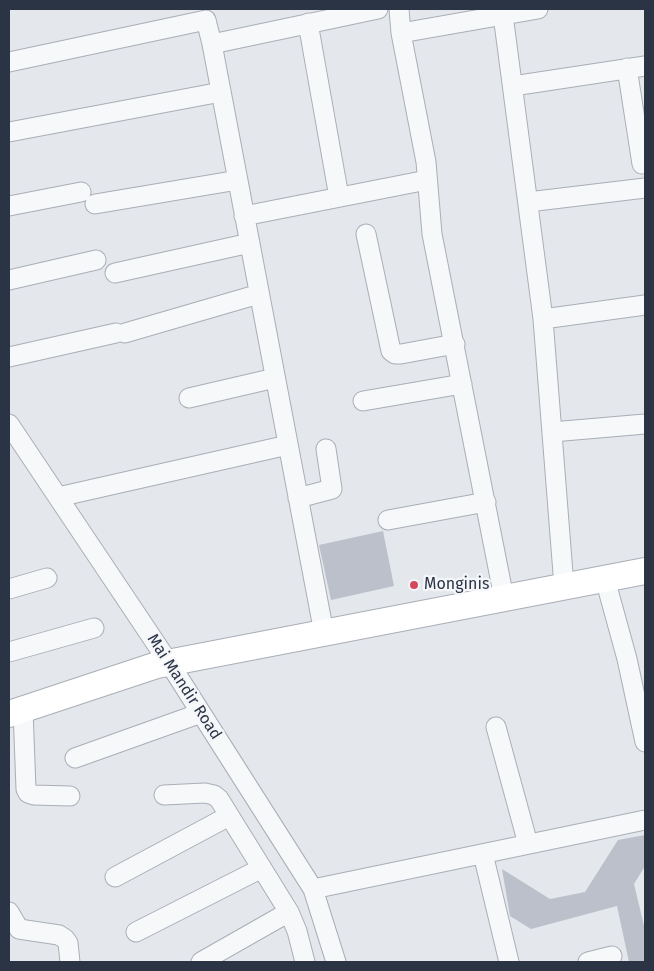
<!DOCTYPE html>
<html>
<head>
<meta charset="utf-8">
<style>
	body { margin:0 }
	#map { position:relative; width:654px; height:971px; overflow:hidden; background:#e4e7ec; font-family:"Fira Sans",sans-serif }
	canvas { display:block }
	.frame { position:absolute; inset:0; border:10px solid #2b3445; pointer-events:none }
</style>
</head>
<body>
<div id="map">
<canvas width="654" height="971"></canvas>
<div class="frame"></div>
</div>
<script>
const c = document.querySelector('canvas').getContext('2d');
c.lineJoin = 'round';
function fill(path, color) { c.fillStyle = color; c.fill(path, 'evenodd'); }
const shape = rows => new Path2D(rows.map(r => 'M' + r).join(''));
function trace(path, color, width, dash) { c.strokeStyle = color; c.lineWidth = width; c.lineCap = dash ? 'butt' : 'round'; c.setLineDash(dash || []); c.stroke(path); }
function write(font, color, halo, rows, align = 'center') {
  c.font = font + ' "Fira Sans",sans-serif'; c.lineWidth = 4.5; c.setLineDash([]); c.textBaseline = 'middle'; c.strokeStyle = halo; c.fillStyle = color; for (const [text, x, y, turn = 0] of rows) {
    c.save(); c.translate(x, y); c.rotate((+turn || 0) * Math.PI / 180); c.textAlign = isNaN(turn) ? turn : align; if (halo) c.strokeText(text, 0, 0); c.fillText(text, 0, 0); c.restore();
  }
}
fill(shape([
	[383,531,394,586,331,600,319,545],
	[645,835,645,866,634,884,645,930,645,962,629,962,617,906,531,929,510,916,502,869,550,899,585,892,618,840]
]), '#bbc0ca');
const minor = shape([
	[399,9,401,33,426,162,432,234,504,598],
	[503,15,543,319,564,586],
	[308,23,339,197],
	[401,33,538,9],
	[9,62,206,20,212,44],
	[627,68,642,164],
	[513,86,645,66],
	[9,132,221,92],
	[528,202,645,188],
	[95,204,238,180],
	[9,206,81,192],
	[244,216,427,180],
	[366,234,391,351,395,354,401,354,455,344],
	[115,273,250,243],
	[9,280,96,260],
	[543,319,645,305],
	[125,333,259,294],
	[9,357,116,333],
	[189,398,275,378],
	[363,401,462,384],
	[9,424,175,672,313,889,336,962],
	[552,432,645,424],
	[58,497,288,445],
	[298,498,332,489,326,449],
	[388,520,486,502],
	[605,579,627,659,645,742],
	[9,589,47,578],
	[324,633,212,44,378,9],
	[9,652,94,628],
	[23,710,26,789,28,793,34,795,70,796],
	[496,727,528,844],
	[75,758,201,713],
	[164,795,205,793,214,795,219,799,289,912,297,931,305,962],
	[483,854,509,962],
	[115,877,229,816],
	[313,889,645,820],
	[9,912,19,929,59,935,65,939,68,943,70,962],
	[136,932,262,868],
	[201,962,289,912],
	[588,962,612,956]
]);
const secondary = shape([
	[9,714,157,665,645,571]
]);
trace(minor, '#a9aeb7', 21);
trace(secondary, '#a9aeb7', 28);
trace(minor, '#f7f8fa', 19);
trace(secondary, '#fff', 26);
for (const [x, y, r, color] of [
	[414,585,5,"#d1495b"]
]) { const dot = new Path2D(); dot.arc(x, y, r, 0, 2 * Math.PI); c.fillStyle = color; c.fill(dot); trace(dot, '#f4f6f9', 2); }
write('16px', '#2b3445', '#f4f6f9', [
	["Monginis",424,585]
], 'left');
write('16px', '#2b3445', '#f4f6f9', [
	["Mai Mandir Road",184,687,57]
]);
</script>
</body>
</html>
